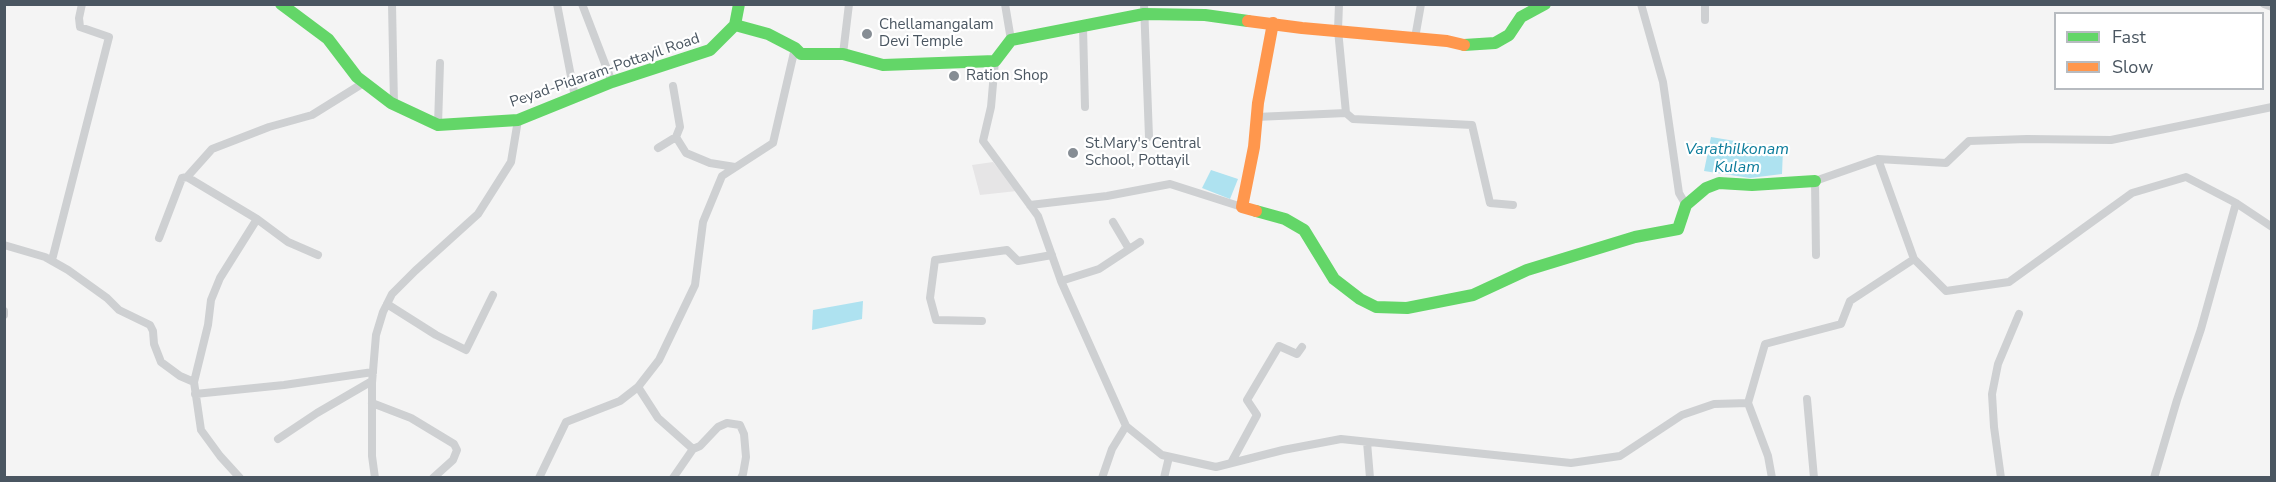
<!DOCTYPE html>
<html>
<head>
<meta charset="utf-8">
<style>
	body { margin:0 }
	#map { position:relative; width:2276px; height:482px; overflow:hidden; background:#f4f4f4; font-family:"Nunito Sans",sans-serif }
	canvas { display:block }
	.frame { position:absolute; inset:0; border:6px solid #4a5661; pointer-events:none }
	.legend { position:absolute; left:2054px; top:12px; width:210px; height:78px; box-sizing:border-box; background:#fff; border:2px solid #b7bbc0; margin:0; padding:8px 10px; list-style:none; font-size:18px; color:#4a5661 }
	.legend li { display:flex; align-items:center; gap:12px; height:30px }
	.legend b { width:30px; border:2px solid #b7bbc0 }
</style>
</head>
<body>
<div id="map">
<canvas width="2276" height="482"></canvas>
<div class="frame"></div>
<ul class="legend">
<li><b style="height:8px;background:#63d668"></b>Fast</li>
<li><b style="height:8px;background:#ff974d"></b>Slow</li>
</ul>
</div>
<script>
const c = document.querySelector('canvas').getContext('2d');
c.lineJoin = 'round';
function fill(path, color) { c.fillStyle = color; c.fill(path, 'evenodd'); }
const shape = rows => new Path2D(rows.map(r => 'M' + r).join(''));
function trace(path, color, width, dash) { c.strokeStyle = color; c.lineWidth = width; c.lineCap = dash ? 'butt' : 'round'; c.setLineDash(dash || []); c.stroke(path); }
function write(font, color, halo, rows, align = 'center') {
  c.font = font + ' "Nunito Sans",sans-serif'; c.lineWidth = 4.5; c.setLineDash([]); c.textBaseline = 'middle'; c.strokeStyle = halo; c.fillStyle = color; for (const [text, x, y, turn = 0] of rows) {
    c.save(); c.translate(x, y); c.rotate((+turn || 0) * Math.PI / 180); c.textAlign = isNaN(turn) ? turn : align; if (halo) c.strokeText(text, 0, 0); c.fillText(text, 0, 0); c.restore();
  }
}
fill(shape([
	[993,162,1017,191,980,195,972,165]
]), '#e6e5e6');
fill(shape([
	[1711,137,1783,149,1782,174,1750,178,1704,171],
	[1211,170,1238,179,1230,199,1202,188],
	[863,301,862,319,812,330,813,310]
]), '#aee2f0');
trace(shape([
	[392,4,394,105],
	[557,4,575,97],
	[582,4,612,82],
	[1005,4,1011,40],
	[1144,4,1149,137],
	[1339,4,1338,30,1346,113],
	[1641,4,1663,82,1679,193,1686,205],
	[2264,4,2272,7],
	[1705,20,1705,4],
	[1083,27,1085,107],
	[1415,38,1421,4],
	[843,54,849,4],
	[995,61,991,107,983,141,1038,216,1061,281,1126,426,1112,449,1102,478],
	[1256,117,1346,113,1353,119,1472,125,1490,203,1513,205],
	[438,125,440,63],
	[676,137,686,153,710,163,735,167],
	[658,148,676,137,680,127,673,86],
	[1878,159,1914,259,1946,291,2009,282,2132,193,2186,177,2236,203,2272,227],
	[187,177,212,149,269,127,312,115,365,82],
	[1030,205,1107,196,1170,184,1242,207],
	[257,219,288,242,318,255],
	[1113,222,1129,249],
	[159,238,182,178,187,177,257,219,220,278,211,300,208,325,194,382],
	[4,245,45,257,68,270,107,298,119,310,150,325,153,331,154,344,161,362,180,376,194,382,201,430,220,456,240,478],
	[1816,255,1815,181,1878,159,1946,163,1969,141,2027,139,2111,140,2272,107],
	[52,260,109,37,80,27,79,18,82,4],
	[1061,281,1099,269,1140,242],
	[387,304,436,335,466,350,493,295],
	[4,311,4,315],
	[982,321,936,320,930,298,935,260,1007,250,1018,261,1052,255],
	[195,394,284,385,373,372],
	[1807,399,1814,478],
	[372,403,411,418,454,444,457,450,453,460,433,478],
	[1748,403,1765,344,1841,324,1850,301,1914,259],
	[1126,426,1162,455,1216,467,1283,450,1341,439,1571,463,1620,456,1682,415,1714,404,1748,403,1768,456,1772,478],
	[278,439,317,413,372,381],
	[1367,442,1370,478],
	[693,449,700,446,718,427,727,423,740,425,744,434,746,457,743,474,741,478],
	[1231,463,1257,415,1247,400,1279,346,1297,354,1302,347],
	[375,478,372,456,372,383,376,335,383,312,392,294,415,271,478,214,511,162,518,120],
	[539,478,566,422,620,401,638,387],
	[673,478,693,449,658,418,638,387,659,360,695,285,703,222,722,176,773,143,795,48],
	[1164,478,1169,457],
	[2001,478,1994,427,1992,394,1998,364,2019,314],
	[2154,478,2177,400,2201,329,2236,203]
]), '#ced0d2', 8);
trace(shape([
	[281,4,328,39,357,77,391,103,438,125,518,120,612,82,710,50,735,25,739,4],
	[735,25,768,34,795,48,801,54,843,54,883,65,995,61,1011,40,1144,14,1205,15,1248,21],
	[1464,45,1495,43,1509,35,1521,17,1545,4],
	[1256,211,1285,219,1304,230,1334,279,1360,299,1376,307,1407,308,1473,295,1527,270,1635,237,1678,229,1686,205,1706,188,1719,183,1752,185,1815,181]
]), '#63d668', 12);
trace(shape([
	[1248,21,1302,28,1447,41,1464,45],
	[1256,211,1242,207,1254,147,1258,103,1273,23]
]), '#ff974d', 12);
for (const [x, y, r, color] of [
	[867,34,6,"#868d94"],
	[954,76,6,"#868d94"],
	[1073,153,6,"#868d94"]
]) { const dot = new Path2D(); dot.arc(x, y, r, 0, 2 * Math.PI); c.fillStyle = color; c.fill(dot); trace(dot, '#fff', 2); }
write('15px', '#4a5661', '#fff', [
	["Chellamangalam",879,25],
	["Devi Temple",879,42],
	["Ration Shop",966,76],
	["St.Mary's Central",1085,144],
	["School, Pottayil",1085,161]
], 'left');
write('15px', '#4a5661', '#fff', [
	["Peyad-Pidaram-Pottayil Road",605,71,-19]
]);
write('italic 16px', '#0c7c9b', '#fff', [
	["Varathilkonam",1737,150],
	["Kulam",1737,168]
]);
</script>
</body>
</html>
